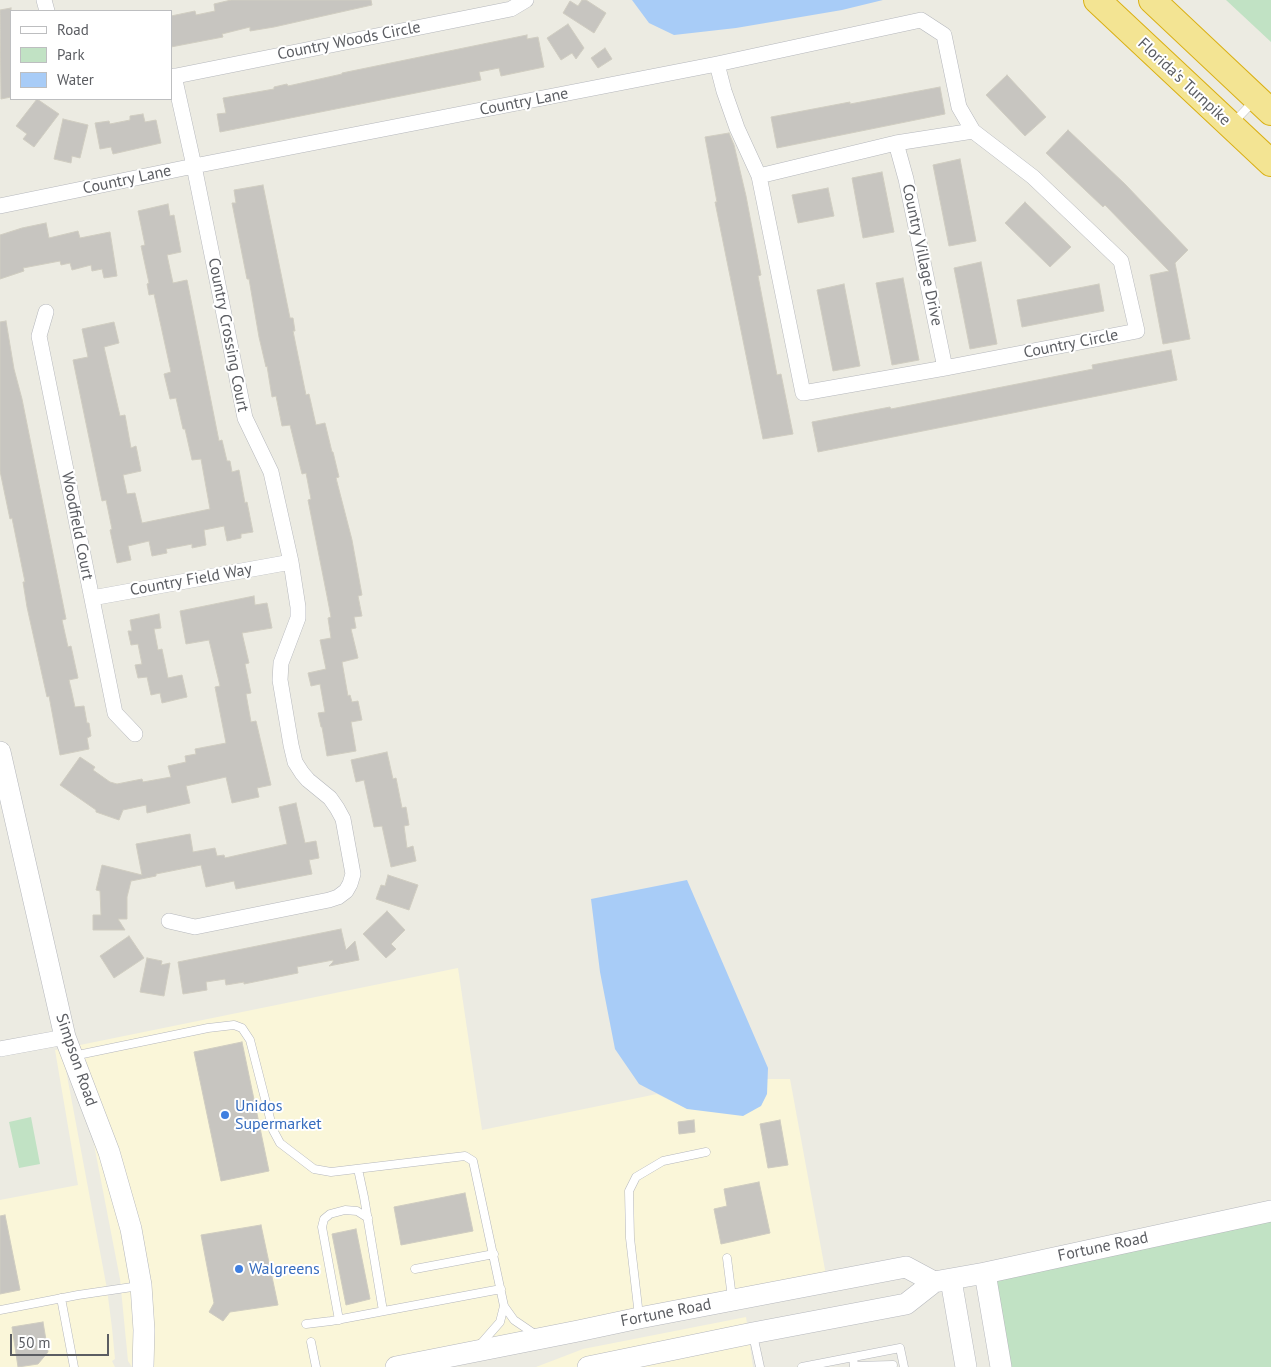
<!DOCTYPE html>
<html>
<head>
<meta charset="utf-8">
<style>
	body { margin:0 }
	#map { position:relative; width:1271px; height:1367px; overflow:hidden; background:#ecebe2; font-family:"PT Sans",sans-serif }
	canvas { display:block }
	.legend { position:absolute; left:10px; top:10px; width:162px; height:90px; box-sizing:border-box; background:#fff; border:1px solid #bdbec0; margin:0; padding:6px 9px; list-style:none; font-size:15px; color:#5b5d62 }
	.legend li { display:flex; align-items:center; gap:10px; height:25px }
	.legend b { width:25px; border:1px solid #bdbec0 }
	.scale { position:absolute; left:10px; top:1334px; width:99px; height:22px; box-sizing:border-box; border:2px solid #5b5d62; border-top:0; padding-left:6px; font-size:15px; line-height:18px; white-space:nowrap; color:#5b5d62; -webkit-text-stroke:4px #fff; paint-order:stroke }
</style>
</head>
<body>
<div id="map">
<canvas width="1271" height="1367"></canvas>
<ul class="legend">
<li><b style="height:6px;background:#fff"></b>Road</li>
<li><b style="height:14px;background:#c1e2c4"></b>Park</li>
<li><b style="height:14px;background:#a8ccf7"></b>Water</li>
</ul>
<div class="scale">50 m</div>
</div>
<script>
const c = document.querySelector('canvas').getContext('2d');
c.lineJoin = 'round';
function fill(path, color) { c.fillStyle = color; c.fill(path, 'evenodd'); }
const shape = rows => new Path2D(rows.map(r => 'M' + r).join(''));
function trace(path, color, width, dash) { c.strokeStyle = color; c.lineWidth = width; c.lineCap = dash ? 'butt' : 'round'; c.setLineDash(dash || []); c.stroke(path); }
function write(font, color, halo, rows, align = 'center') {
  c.font = font + ' "PT Sans",sans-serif'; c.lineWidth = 4; c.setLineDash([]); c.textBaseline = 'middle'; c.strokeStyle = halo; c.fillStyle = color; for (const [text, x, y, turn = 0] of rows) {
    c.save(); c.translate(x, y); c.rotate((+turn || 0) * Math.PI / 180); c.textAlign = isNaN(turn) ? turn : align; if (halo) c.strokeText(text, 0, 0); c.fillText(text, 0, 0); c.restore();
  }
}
fill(shape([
	[458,968,482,1130,657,1094,687,1109,767,1094,767,1079,790,1079,828,1286,410,1367,132,1367,128,1361,120,1279,75,1046],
	[62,1049,107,1289,112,1328,115,1359,112,1361,115,1367,0,1367,0,1200,78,1185,55,1050],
	[746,1317,753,1367,536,1367,583,1349]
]), '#faf6d9');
fill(shape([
	[1226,0,1271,0,1271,42],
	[31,1117,40,1164,19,1168,9,1122],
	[1271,1216,1271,1367,1007,1367,991,1271]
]), '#c1e2c4');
fill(shape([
	[632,0,883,0,842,10,736,28,674,35,649,23],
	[687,880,768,1068,767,1094,761,1106,743,1116,687,1109,639,1084,615,1049,600,972,591,899]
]), '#a8ccf7');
const building = shape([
	[231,0,371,0,372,5,274,27,250,31,250,27,222,34,223,37,171,47,171,16,195,11,196,15,215,11,214,4,231,0],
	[582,0,586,0,606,13,594,33,563,13,570,1,578,6,582,0],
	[11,8,11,97,1,99,0,10,11,8],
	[568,24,584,48,576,59,572,53,561,60,547,38,568,24],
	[527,35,527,39,538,37,544,67,501,76,499,68,479,72,481,80,220,132,217,114,226,113,223,98,274,89,274,87,287,84,288,86,342,74,342,73,527,35],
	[605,48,612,59,598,68,591,58,605,48],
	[1007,75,1046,117,1025,136,986,95,1007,75],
	[940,87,945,114,777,148,771,117,850,102,850,104,940,87],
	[37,99,59,114,34,147,23,139,27,134,16,126,37,99],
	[143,114,145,122,156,120,161,143,113,154,111,147,100,149,95,123,109,121,110,124,130,120,130,116,143,114],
	[63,119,88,125,80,158,72,156,71,163,54,159,63,119],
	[1068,130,1125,184,1188,250,1175,263,1190,339,1163,344,1150,275,1169,271,1105,205,1103,207,1046,153,1068,130],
	[729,133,734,145,746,196,761,275,758,276,777,375,781,374,793,434,763,439,715,202,717,202,705,137,729,133],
	[960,159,976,241,949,246,933,165,960,159],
	[882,172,894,232,863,238,852,178,882,172],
	[263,185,290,318,293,318,295,331,293,331,306,395,309,394,316,425,325,423,332,452,333,452,339,477,336,478,352,540,362,595,358,596,362,616,354,617,356,628,351,629,358,658,342,662,348,696,350,695,352,702,358,701,362,720,351,722,356,751,327,756,322,727,321,727,318,713,325,712,320,684,311,686,308,673,326,669,320,640,331,638,328,618,331,617,327,596,308,500,311,499,306,473,302,474,290,425,282,426,276,396,272,397,267,366,266,367,259,337,249,279,247,279,232,203,236,203,234,190,263,185],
	[828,188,834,216,798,223,792,195,828,188],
	[1025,202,1071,247,1050,267,1005,223,1025,202],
	[168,204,170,216,174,215,181,252,167,255,173,283,187,280,219,441,222,440,227,461,230,461,232,472,239,470,245,503,247,502,253,532,241,534,241,538,227,541,224,526,204,530,206,545,192,548,192,544,166,549,167,553,152,556,149,541,128,546,131,560,117,563,110,530,112,529,106,500,102,501,73,360,88,357,82,329,114,322,119,343,104,347,120,416,125,415,131,448,136,446,141,471,123,475,127,494,135,493,142,523,210,509,201,459,192,460,185,429,183,429,176,398,170,399,164,374,171,372,154,294,149,295,147,284,149,283,141,246,145,245,138,211,168,204],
	[46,223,49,238,78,231,80,238,110,232,117,276,104,278,102,269,92,271,91,265,72,270,70,263,61,265,60,261,23,268,24,271,0,279,0,235,22,228,46,223],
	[981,262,997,344,970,349,954,268,981,262],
	[903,278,919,360,892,365,876,283,903,278],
	[844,284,860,366,833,371,817,290,844,284],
	[1099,284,1104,311,1022,327,1017,300,1099,284],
	[6,321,14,369,22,399,66,619,62,620,68,647,71,646,78,678,69,680,72,693,75,707,84,706,87,723,89,723,91,736,87,738,89,749,60,755,49,696,47,697,27,607,23,582,25,582,12,518,10,519,0,471,0,322,6,321],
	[1171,350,1177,380,818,452,812,422,890,407,891,409,997,388,1093,369,1092,365,1171,350],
	[254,596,255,605,267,603,272,628,242,633,249,663,245,664,251,693,246,694,251,722,256,721,271,785,257,788,259,797,232,803,226,777,186,786,190,803,147,813,146,805,123,810,119,820,96,812,96,810,60,785,80,757,95,767,93,770,110,782,117,784,142,779,143,782,171,777,168,766,186,762,185,756,196,754,195,749,226,743,215,687,220,686,209,640,186,644,180,611,254,596],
	[159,614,161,628,154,629,158,650,162,649,168,678,182,675,187,697,162,703,160,693,151,695,147,677,138,678,135,665,142,664,138,644,131,645,128,631,132,631,130,620,159,614],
	[387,752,393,779,396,778,402,808,406,807,409,825,404,826,407,848,413,846,416,861,391,867,382,826,374,827,364,780,356,782,351,760,387,752],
	[296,803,305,843,316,841,319,858,309,860,312,874,236,889,234,881,206,887,201,865,156,874,156,876,131,881,127,897,127,919,118,919,125,930,93,930,93,915,101,915,100,891,96,890,102,865,142,875,136,844,190,834,193,852,215,848,217,856,224,855,225,858,287,844,279,807,296,803],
	[388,875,418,885,409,910,376,899,381,885,385,886,388,875],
	[387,911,405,930,391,944,396,949,386,958,363,934,387,911],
	[341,929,346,950,355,941,359,960,329,966,333,962,333,960,297,967,298,973,244,984,244,982,226,985,225,979,206,982,207,990,183,994,178,962,341,929],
	[129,936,144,958,114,978,100,956,129,936],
	[147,958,162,961,161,965,170,963,164,996,140,992,147,958],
	[242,1042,269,1171,221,1181,194,1052,242,1042],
	[694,1120,695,1132,679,1134,678,1122,694,1120],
	[780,1120,788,1165,768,1168,760,1124,780,1120],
	[759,1182,770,1233,721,1244,714,1209,727,1206,724,1189,759,1182],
	[465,1193,473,1231,401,1245,394,1207,465,1193],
	[5,1215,20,1290,0,1294,0,1216,5,1215],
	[261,1225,278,1305,230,1312,223,1321,209,1312,214,1303,201,1235,261,1225],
	[356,1229,370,1299,346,1305,332,1234,356,1229],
	[43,1322,48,1352,38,1364,18,1367,12,1327,43,1322]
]);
fill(building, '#c7c5c0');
trace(building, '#d0cdc1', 1);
const lane = shape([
	[1234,122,1253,102],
	[73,1056,208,1028,234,1025,242,1028,250,1040,273,1130,280,1143,314,1169,331,1172,465,1156,473,1161,504,1306,514,1320,536,1335],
	[358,1169,364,1197,383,1311],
	[727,1258,732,1298],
	[415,1269,494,1254],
	[61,1298,74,1367],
	[0,1310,78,1295,139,1286],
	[639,1316,630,1238,629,1191,636,1177,663,1161,706,1152],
	[339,1320,322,1227,324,1219,330,1214,345,1210,357,1211,368,1218],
	[306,1324,331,1321,501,1289],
	[753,1335,760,1367],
	[311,1342,316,1367],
	[479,1346,500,1322,504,1306],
	[853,1357,854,1366,893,1365],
	[802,1367,900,1348,904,1367]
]);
const street = shape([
	[44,0,47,11],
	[717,64,724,91,737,128,759,176,803,393,945,368,1137,331,1121,261,1033,177,973,131,896,143,759,176],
	[171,77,511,9,526,0],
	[896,143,906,179,945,368],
	[0,206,194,166,717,64,921,20,944,35,959,107,973,131],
	[46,312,39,336,115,713,135,734],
	[92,598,291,562],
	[169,921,195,927,329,900,338,897,346,891,350,884,353,874,343,819,337,808,330,798,308,780,302,773,295,762,291,745,280,680,281,663,298,618,298,607,291,562,271,472,245,418,194,166,174,76],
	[0,1049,65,1037]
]);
const secondary = shape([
	[0,752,65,1037,109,1152,131,1229,141,1285,144,1330,143,1367],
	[985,1273,1001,1367],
	[951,1280,966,1367],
	[396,1367,578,1331,639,1318,906,1267,934,1282],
	[588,1367,753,1333,906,1304,934,1282,985,1273,1271,1211]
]);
const highway = shape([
	[1097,0,1271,163],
	[1152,0,1271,112]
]);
trace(lane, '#b5b7bc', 9);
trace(street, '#b5b7bc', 16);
trace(secondary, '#b6b8bd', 22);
trace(highway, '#dab015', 28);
trace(lane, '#fff', 8);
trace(street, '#fff', 15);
trace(secondary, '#fff', 21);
trace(highway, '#f3e493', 26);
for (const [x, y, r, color] of [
	[225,1115,5,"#3f7fe0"],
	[239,1269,5,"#3f7fe0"]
]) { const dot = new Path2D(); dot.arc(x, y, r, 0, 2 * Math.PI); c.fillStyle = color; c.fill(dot); trace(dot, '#fff', 2); }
write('16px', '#5b5d62', '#fff', [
	["Country Woods Circle",349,41,-11],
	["Florida's Turnpike",1184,82,43],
	["Country Lane",524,102,-11],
	["Country Lane",127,180,-12],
	["Country Village Drive",922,255,78],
	["Country Crossing Court",228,335,79],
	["Country Circle",1071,344,-11],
	["Woodfield Court",77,526,79],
	["Country Field Way",191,580,-10],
	["Simpson Road",76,1060,71],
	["Fortune Road",1103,1247,-12],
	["Fortune Road",666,1313,-11]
]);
write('16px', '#366cbe', '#fff', [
	["Unidos",235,1106],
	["Supermarket",235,1124],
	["Walgreens",249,1269]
], 'left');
</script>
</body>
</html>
